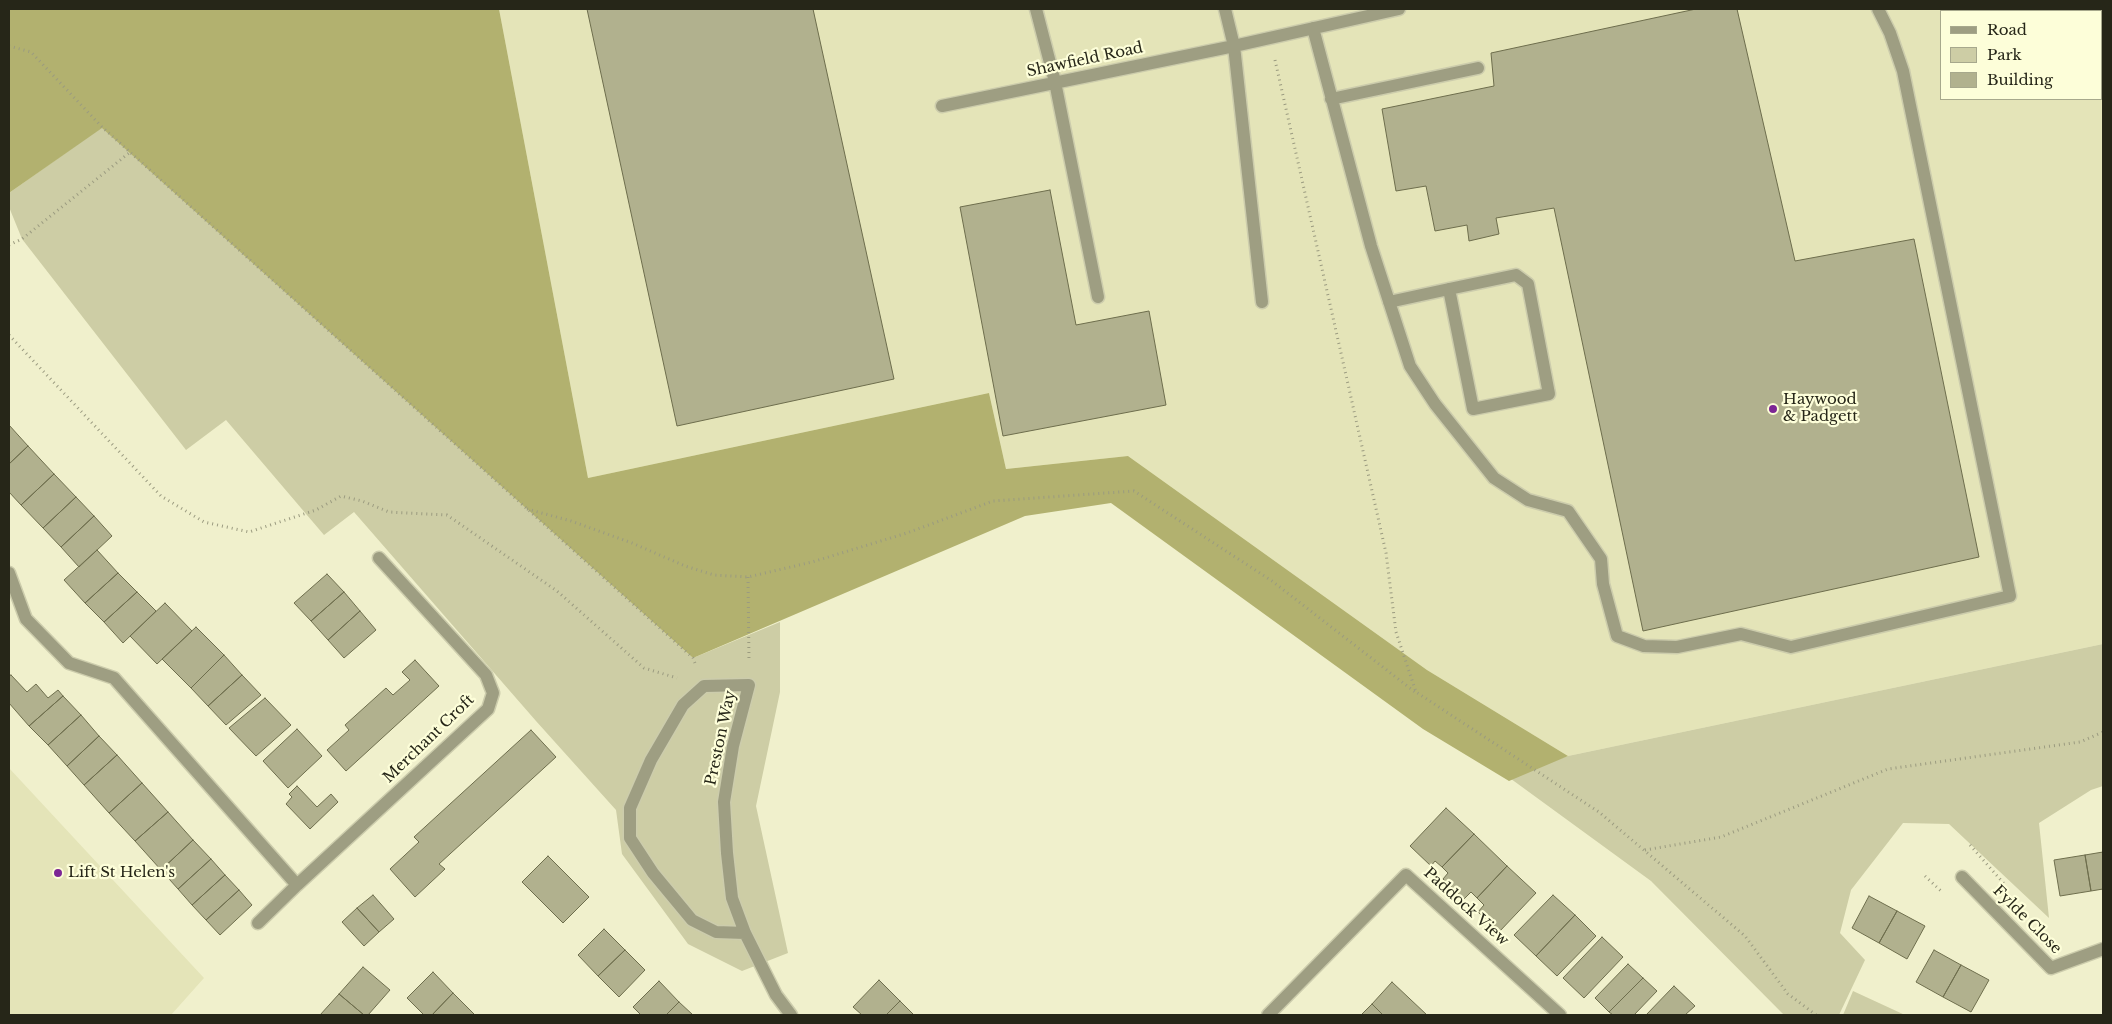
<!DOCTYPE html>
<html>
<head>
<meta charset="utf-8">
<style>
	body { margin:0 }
	#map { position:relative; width:2112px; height:1024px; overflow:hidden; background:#f0f0cc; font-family:"Libre Baskerville",serif }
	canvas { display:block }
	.frame { position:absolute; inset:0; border:10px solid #262618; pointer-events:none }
	.legend { position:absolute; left:1940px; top:10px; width:162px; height:90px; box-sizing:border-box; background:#fdfed9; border:1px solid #a7a88c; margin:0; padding:6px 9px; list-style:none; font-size:15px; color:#262618 }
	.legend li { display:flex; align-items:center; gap:10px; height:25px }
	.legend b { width:25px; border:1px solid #a7a88c }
</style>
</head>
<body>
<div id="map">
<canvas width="2112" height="1024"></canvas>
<div class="frame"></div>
<ul class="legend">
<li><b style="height:6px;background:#9e9e82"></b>Road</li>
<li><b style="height:14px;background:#cdcda5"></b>Park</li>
<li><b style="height:14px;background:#b1b18e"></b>Building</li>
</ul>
</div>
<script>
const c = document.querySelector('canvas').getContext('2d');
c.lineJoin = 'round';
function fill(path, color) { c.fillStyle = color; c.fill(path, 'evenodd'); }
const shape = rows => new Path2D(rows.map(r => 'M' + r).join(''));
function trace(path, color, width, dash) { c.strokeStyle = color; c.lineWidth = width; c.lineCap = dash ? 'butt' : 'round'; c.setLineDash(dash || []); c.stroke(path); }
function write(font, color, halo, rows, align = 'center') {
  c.font = font + ' "Libre Baskerville",serif'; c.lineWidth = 4.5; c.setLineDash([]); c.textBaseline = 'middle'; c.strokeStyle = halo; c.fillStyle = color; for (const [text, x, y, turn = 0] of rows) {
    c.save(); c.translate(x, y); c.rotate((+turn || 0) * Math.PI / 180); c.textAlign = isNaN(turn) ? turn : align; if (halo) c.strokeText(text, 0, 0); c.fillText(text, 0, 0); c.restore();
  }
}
fill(shape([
	[499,9,2103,9,2103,644,1568,756,1427,670,1128,456,1006,469,989,393,588,478],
	[1941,11,2101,11,2101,99,1941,99],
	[9,768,204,978,171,1015,9,1015]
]), '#e4e4b8');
fill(shape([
	[102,127,693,658,780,622,780,692,756,806,788,953,742,971,688,944,622,854,616,810,536,721,354,512,324,535,226,420,186,450,22,239,9,207,9,193],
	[2103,644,2103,786,2091,790,2039,823,2049,918,1949,824,1903,823,1851,890,1840,933,1865,960,1839,1015,1784,1015,1651,881,1507,776,1568,756],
	[1853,991,1905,1015,1843,1015]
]), '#cdcda5');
fill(shape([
	[9,9,499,9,588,478,989,393,1006,469,1128,456,1427,670,1568,756,1509,781,1423,729,1111,503,1025,516,693,658,102,128,9,193]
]), '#b2b16f');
const building = shape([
	[587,9,813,9,894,379,677,426,587,9],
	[1696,9,1737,9,1795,261,1914,239,1979,557,1643,631,1554,208,1496,218,1499,234,1469,241,1467,225,1435,231,1426,186,1396,191,1382,109,1494,86,1491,53,1696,9],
	[2044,9,2103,9,2103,37,2101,38,2101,11,2044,11,2044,9],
	[1050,190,1076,325,1149,311,1166,405,1003,436,960,207,1050,190],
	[9,425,28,446,9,464,9,425],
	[28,446,54,474,21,505,9,492,9,464,28,446],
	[54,474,76,497,43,528,21,505,54,474],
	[76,497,94,516,61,547,43,528,76,497],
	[94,516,112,536,79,567,61,547,94,516],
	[97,550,118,573,85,603,64,580,97,550],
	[118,573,137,592,104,622,85,603,118,573],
	[327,574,344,592,311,621,294,603,327,574],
	[137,592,156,611,123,643,104,622,137,592],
	[344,592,360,611,328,640,311,621,344,592],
	[165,603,192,631,157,664,130,636,165,603],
	[360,611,376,630,344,658,328,640,360,611],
	[196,627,224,655,191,688,162,659,196,627],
	[224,655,242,675,208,706,191,688,224,655],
	[415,660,439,686,346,771,327,750,349,730,345,725,386,688,393,695,410,680,402,672,415,660],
	[11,675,27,692,36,684,48,698,58,690,63,696,29,726,9,703,9,676,11,675],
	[242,675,261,695,226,725,208,706,242,675],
	[63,696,81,715,48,745,29,726,63,696],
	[265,698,291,725,256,756,229,728,265,698],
	[81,715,99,736,67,766,48,745,81,715],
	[297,729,322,756,288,788,263,761,297,729],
	[531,730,556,757,439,864,445,869,415,897,390,869,419,842,414,837,531,730],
	[99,736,117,755,84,785,67,766,99,736],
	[117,755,142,783,109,813,84,785,117,755],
	[142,783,168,812,135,841,109,813,142,783],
	[297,786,317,807,331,794,338,802,310,829,286,804,292,797,289,794,297,786],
	[1446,808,1474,834,1442,867,1435,861,1431,866,1410,846,1446,808],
	[168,812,193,840,161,870,135,841,168,812],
	[1474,834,1507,866,1477,898,1471,892,1464,899,1443,879,1448,873,1442,867,1474,834],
	[193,840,211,859,178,889,161,870,193,840],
	[2103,852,2103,889,2091,891,2085,855,2103,852],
	[2085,855,2091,891,2060,896,2054,860,2085,855],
	[548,856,589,897,563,923,522,882,548,856],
	[211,859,225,875,192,905,178,889,211,859],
	[1507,866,1536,893,1499,932,1478,912,1484,905,1477,898,1507,866],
	[225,875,239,890,206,920,192,905,225,875],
	[239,890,252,905,220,935,206,920,239,890],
	[373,895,394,919,379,932,357,908,373,895],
	[1553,895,1575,915,1536,956,1514,935,1553,895],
	[1869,896,1897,911,1879,943,1852,928,1869,896],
	[357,908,379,932,364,946,342,922,357,908],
	[1897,911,1925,926,1907,959,1879,943,1897,911],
	[1575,915,1596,936,1557,976,1536,956,1575,915],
	[604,929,625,950,598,976,578,955,604,929],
	[1602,937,1623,957,1584,998,1563,978,1602,937],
	[625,950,645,970,619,997,598,976,625,950],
	[1934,950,1961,965,1943,997,1916,982,1934,950],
	[1628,964,1643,978,1609,1012,1595,998,1628,964],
	[1961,965,1989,980,1971,1012,1943,997,1961,965],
	[363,967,390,990,368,1015,364,1015,339,994,363,967],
	[433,972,453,993,432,1015,424,1015,407,998,433,972],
	[1643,978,1657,991,1634,1015,1613,1015,1609,1012,1643,978],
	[879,980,900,1001,886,1015,862,1015,853,1007,879,980],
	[659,981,679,1002,666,1015,641,1015,633,1007,659,981],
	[1392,982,1427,1015,1383,1015,1372,1004,1392,982],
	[1674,986,1695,1006,1685,1015,1646,1015,1674,986],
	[453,993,474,1014,473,1015,432,1015,453,993],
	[339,994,364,1015,320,1015,339,994],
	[900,1001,914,1015,886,1015,900,1001],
	[679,1002,693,1015,666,1015,679,1002],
	[1372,1004,1383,1015,1361,1015,1372,1004]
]);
fill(building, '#b1b18e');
trace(building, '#6e6e4d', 1);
const minor = shape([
	[1036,9,1055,82,1098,297],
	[1225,9,1234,46,1262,302],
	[1313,28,1371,246,1410,366,1435,404,1494,478,1528,500,1568,511,1601,559,1603,584,1617,636,1644,646,1677,647,1741,634,1791,647,2010,596,1903,71,1890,33,1878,9],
	[1331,99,1478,68],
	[942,106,1234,46,1399,9],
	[1389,302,1449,289,1516,275,1528,284,1549,394,1473,409,1449,289],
	[9,573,26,619,69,663,114,678,297,885,488,709,493,693,486,675,379,558],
	[1962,877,2051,968,2103,949],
	[258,923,297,885],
	[745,933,716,932,692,920,653,873,630,838,630,808,651,760,683,705,704,686,749,685,733,746,724,802,727,853,732,898,745,933,776,995,791,1015],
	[1268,1015,1406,875,1560,1015]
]);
trace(minor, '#ccccac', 15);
trace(shape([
	[9,46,31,52,102,127,693,658,696,666],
	[1275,60,1386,553,1396,632,1416,692,1599,812,1745,936,1788,994,1816,1015],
	[9,245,22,239,129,153],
	[9,335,161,496,204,522,249,532,316,510,341,496,362,501,389,512,447,515,557,591,644,668,677,678],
	[527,509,571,521,632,543,685,566,714,575,748,577,812,562,907,533,993,501,1134,491,1272,581,1415,692],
	[748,577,749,661],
	[1970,845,2006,886],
	[1645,850,1721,837,1888,769,2080,742,2103,732],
	[1925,876,1942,892]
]), '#9b9b80', 3, [1, 4]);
trace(minor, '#9e9e82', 12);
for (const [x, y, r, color] of [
	[1773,409,5,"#7c2695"],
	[58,873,5,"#7c2695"]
]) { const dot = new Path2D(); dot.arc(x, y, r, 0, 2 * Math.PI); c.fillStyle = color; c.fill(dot); trace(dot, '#fdfed9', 2); }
write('15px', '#262618', '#fdfed9', [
	["Shawfield Road",1085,60,-12],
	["Preston Way",721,738,-78],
	["Merchant Croft",429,739,-44],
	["Paddock View",1466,907,42],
	["Fylde Close",2027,920,45]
]);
write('15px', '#262618', '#fdfed9', [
	["Haywood",1783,400],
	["& Padgett",1783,417],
	["Lift St Helen's",68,873]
], 'left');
</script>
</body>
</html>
